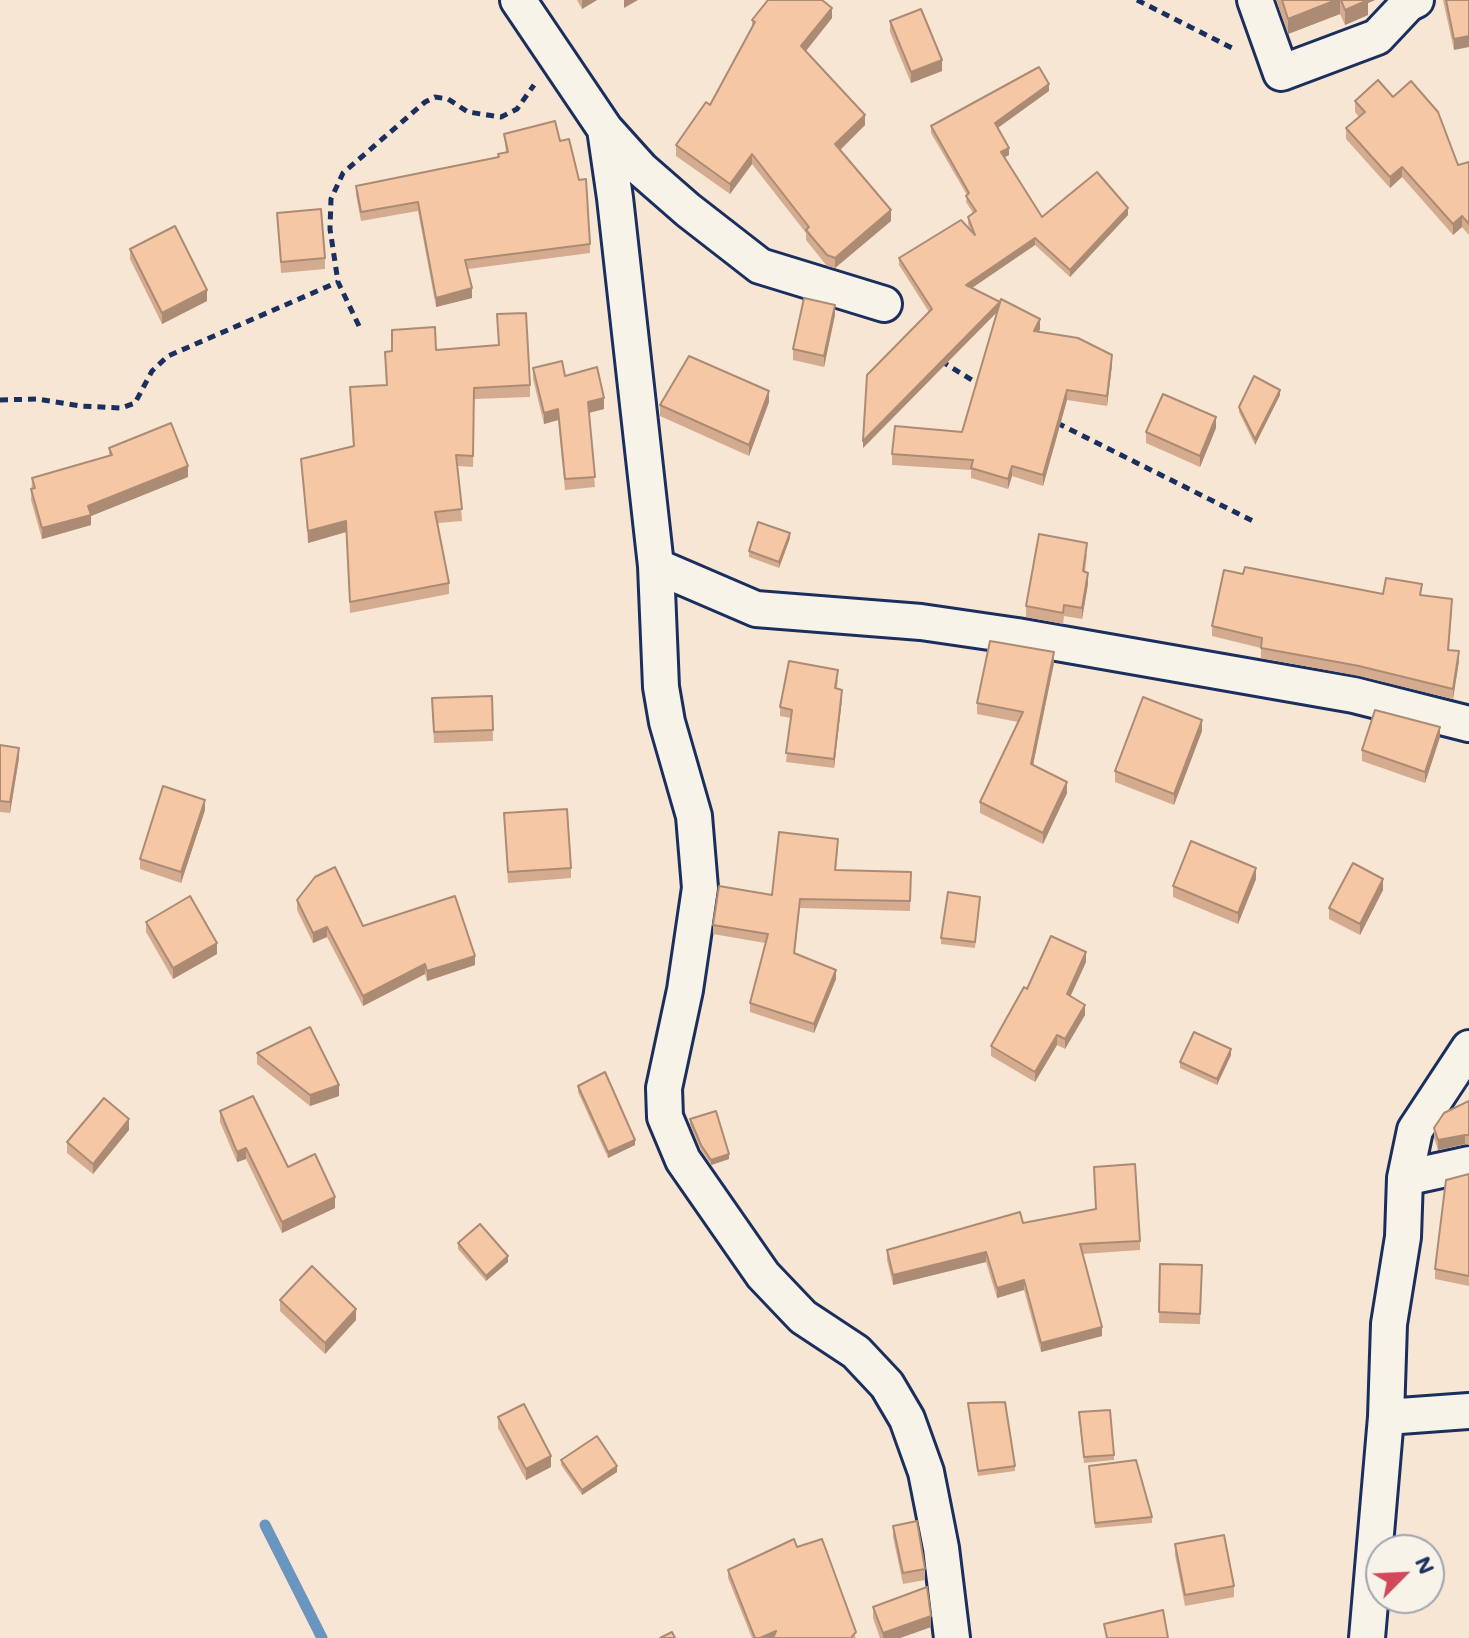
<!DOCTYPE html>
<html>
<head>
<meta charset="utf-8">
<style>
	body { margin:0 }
	#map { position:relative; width:1469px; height:1638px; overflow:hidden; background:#f7e6d4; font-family:Mali,sans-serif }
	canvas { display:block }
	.north { position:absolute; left:1365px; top:1534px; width:80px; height:80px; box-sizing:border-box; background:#f7f3e8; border:2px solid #9fa5b1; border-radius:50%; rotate:66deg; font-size:22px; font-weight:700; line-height:32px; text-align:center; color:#1b2f5e }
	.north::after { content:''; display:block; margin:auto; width:28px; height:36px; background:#d1495b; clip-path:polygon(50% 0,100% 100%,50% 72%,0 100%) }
</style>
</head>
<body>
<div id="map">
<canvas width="1469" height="1638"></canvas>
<div class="north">N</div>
</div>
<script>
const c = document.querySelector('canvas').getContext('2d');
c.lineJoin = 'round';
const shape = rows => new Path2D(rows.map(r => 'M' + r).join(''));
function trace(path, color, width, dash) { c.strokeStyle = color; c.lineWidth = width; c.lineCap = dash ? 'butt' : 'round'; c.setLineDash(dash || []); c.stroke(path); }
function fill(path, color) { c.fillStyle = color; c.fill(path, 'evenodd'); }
trace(shape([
	[265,1525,322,1638]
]), '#6a95bf', 11);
const street = shape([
	[518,0,605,129,641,169,688,210,760,266,884,304],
	[1255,0,1281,73,1377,37,1408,4,1416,0],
	[605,129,615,198,656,566,661,687,667,722,694,816,700,888,685,990,664,1088,665,1117,683,1160,763,1275,803,1317,856,1352,887,1385,907,1419,926,1472,941,1548,952,1638],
	[656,566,756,609,921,622,1017,636,1354,695,1469,724],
	[1405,1178,1469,1164],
	[1386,1417,1469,1411],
	[1367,1638,1386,1417,1389,1324,1403,1237,1405,1178,1415,1130,1469,1048]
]);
trace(street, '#1b2f5e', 40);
trace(shape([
	[1137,0,1234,49],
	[359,326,338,282,330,229,331,199,343,173,425,102,435,97,448,99,468,112,501,117,517,109,534,85],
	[941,361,980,385],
	[0,400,37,399,80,406,121,408,135,403,152,371,168,356,338,282],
	[1057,423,1253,521]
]), '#1b2f5e', 5, [8, 6]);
trace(street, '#f7f3e8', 34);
fill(shape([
	[577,0,597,0,582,9],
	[1276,0,1375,0,1368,3,1368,15,1345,25,1340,14,1288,34],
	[1443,0,1469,0,1454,50],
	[832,18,806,51,865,125,840,150,891,221,835,268,827,266,806,240,806,233,752,164,730,194,676,156,676,145,710,105,752,27,752,20],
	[890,21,942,71,911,83,890,32],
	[1049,91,998,127,1009,155,1004,157,1042,217,1128,215,1070,277,1035,245,972,288,1040,329,1038,332,1112,365,1107,406,1067,400,1043,486,1012,476,1008,489,971,478,971,470,892,465,892,454,962,432,998,311,863,448,929,312,899,265,899,258,970,230,968,224,968,217,973,213,966,202,967,195,931,133,931,126],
	[1393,97,1458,165,1469,162,1469,235,1462,227,1453,235,1402,177,1390,188,1346,139,1346,128,1359,117,1355,112,1355,101],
	[504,134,560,141,590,244,590,253,468,269,472,298,436,307,418,211,361,221,356,195,356,186,498,157,506,152],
	[277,213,325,258,325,269,281,273],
	[130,249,207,301,162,324,130,259],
	[835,315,824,367,793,360,793,349],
	[436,350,530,385,530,397,474,399,473,467,458,466,462,521,438,523,449,583,449,594,350,613,346,532,308,543,301,459,353,446,350,387,386,385,385,352],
	[533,368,565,376,604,409,589,413,595,487,565,490,558,420,544,424,533,379],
	[1280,395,1255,445,1239,412,1239,407],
	[769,402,749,456,660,416,660,405],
	[1216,428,1200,467,1146,443,1146,432],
	[109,448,188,477,91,516,91,525,42,539,31,500,32,478,109,456],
	[790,538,779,568,749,557,749,551],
	[1087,554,1085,572,1088,584,1082,619,1064,616,1063,624,1026,617,1026,606],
	[1383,594,1422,595,1452,609,1449,650,1459,661,1453,699,1359,676,1261,658,1261,648,1212,636,1212,626],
	[1054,663,1033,765,1067,793,1043,844,980,813,980,802,1018,722,977,714,977,703],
	[838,679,837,688,842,699,834,768,786,762,791,718,780,716,780,707],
	[492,696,493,741,434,743,432,708],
	[1202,731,1174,805,1115,782,1115,771],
	[1440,737,1425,783,1362,761,1362,750],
	[0,745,19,758,10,813,0,812],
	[205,810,181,883,140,869,140,859],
	[504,813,571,868,571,878,508,883],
	[838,848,836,870,911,872,910,911,800,908,795,953,836,979,814,1033,750,1012,750,1003,765,943,713,934,713,925,772,895],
	[1256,879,1238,924,1173,897,1173,886],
	[1383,890,1360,935,1329,919,1329,908],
	[297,900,363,926,475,965,427,981,425,974,363,1006,327,937,313,943,297,910],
	[980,902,975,948,941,944,941,938],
	[146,922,217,954,173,979,146,932],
	[1086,962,1070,996,1085,1015,1065,1049,1057,1045,1035,1082,991,1056,991,1046,1027,989],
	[257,1053,339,1096,310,1106,257,1064],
	[1231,1055,1217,1085,1180,1068,1180,1062],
	[578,1086,635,1145,608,1158,578,1092],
	[1469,1101,1469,1145,1465,1144,1438,1150,1434,1138,1434,1128],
	[220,1111,335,1208,282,1233,246,1159,237,1162,220,1122],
	[690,1119,729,1159,711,1165,701,1150,690,1125],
	[129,1130,93,1174,67,1153,67,1142],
	[1469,1174,1469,1286,1435,1279,1435,1269],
	[1023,1223,1140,1241,1140,1250,1082,1254,1102,1336,1041,1352,1024,1290,997,1298,986,1262,893,1285,887,1260,887,1250],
	[458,1243,508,1262,486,1281,458,1249],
	[1160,1264,1202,1265,1200,1324,1159,1323],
	[280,1300,356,1320,325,1354,280,1311],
	[968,1403,1015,1466,1015,1471,978,1476],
	[498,1417,551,1467,526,1480,498,1428],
	[1079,1418,1114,1455,1114,1460,1084,1463],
	[561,1460,617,1472,582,1495,561,1465],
	[1089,1471,1152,1517,1152,1523,1095,1528],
	[893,1526,925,1569,925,1580,903,1584,893,1537],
	[1175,1544,1234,1586,1234,1597,1185,1606,1175,1555],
	[797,1547,856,1638,752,1638,728,1578,728,1570],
	[873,1607,931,1627,900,1638,880,1638,873,1618]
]), '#d4ab8e');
fill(shape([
	[582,0,597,0,582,9],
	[624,0,638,0,624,8],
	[1336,0,1340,0,1340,14,1288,34,1288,19],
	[1364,0,1375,0,1368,3,1368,15,1345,25,1345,10],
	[832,8,832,18,801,57,801,46],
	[1469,36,1469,47,1454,50,1454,39],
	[942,60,942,71,911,83,911,72],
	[1049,84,1049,91,995,130,995,123],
	[865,115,865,125,835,155,835,144],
	[1009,148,1009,155,1001,159,1001,152],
	[752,154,752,164,730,194,730,184],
	[1402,167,1402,177,1390,188,1390,177],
	[1128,208,1128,215,1070,277,1070,270],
	[891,210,891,221,835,268,835,258],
	[1462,216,1462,227,1453,235,1453,224],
	[1035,238,1035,245,966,292,966,285],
	[472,288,472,298,436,307,436,298],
	[207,290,207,301,162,324,162,313],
	[1000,302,1000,309,863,448,863,441],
	[835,305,835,315,824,367,824,356],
	[1040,319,1040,329,1034,342,1034,331],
	[1112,355,1112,365,1107,406,1107,396],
	[1067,390,1067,400,1043,486,1043,475],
	[1280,390,1280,395,1255,445,1255,439],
	[769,391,769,402,749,456,749,445],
	[604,398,604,409,588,413,588,402],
	[558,409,558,420,544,424,544,413],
	[1216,417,1216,428,1200,467,1200,456],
	[188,466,188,477,91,516,91,525,42,539,42,528,88,506],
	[1012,466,1012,476,1008,489,1008,479],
	[346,521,346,532,308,543,308,531],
	[790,533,790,538,779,568,779,562],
	[1088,573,1088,584,1082,619,1082,608],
	[1459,651,1459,661,1453,699,1453,689],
	[1054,652,1054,663,1031,775,1031,764],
	[842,690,842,699,834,768,834,759],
	[1202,720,1202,731,1174,805,1174,794],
	[1440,727,1440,737,1425,783,1425,772],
	[19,748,19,758,10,813,10,802],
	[1067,782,1067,793,1043,844,1043,833],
	[205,800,205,810,181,883,181,872],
	[1256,868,1256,879,1238,924,1238,913],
	[1383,879,1383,890,1360,935,1360,924],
	[327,927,327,937,313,943,313,933],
	[217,943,217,954,173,979,173,968],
	[1086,952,1086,962,1067,1004,1067,994],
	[475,956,475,965,427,981,427,971],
	[425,964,425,974,363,1006,363,996],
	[836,970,836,979,814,1033,814,1024],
	[1085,1005,1085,1015,1065,1049,1065,1039],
	[1057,1035,1057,1045,1035,1082,1035,1072],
	[1231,1049,1231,1055,1217,1085,1217,1079],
	[339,1085,339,1096,310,1106,310,1095],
	[129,1119,129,1130,93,1174,93,1164],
	[1465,1135,1465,1144,1438,1150,1438,1140],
	[635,1140,635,1145,608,1158,608,1152],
	[246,1148,246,1159,237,1162,237,1152],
	[729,1154,729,1159,711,1165,711,1160],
	[335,1197,335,1208,282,1233,282,1222],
	[986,1252,986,1262,893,1285,893,1275],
	[508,1256,508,1262,486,1281,486,1276],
	[1024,1280,1024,1290,997,1298,997,1288],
	[356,1309,356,1320,325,1354,325,1343],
	[1102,1327,1102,1336,1041,1352,1041,1343],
	[551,1456,551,1467,526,1480,526,1469],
	[617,1466,617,1472,582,1495,582,1490],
	[931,1616,931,1627,900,1638,883,1638,883,1633],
	[776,1631,776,1638,760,1638]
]), '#ac8b74');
const building = shape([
	[768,0,822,0,832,8,801,46,865,115,835,144,891,210,835,258,827,255,806,230,809,227,752,154,730,184,676,145,706,102,710,105,755,22,752,20,768,0],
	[1282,0,1336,0,1288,19,1282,0],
	[1341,0,1368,0,1345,10,1341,0],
	[1446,0,1469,0,1469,36,1454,39,1446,0],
	[921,9,942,60,911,72,890,21,921,9],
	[1039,67,1049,84,995,123,1009,148,1001,152,1042,217,1097,172,1128,208,1070,270,1035,238,966,285,1000,302,863,441,867,375,932,309,899,258,961,220,975,235,968,217,976,211,966,196,969,193,931,126,1039,67],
	[1378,80,1393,97,1411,81,1438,112,1458,165,1469,162,1469,224,1462,216,1453,224,1402,167,1390,177,1346,128,1365,112,1355,101,1378,80],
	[555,121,560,141,569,139,579,180,586,179,590,244,465,260,472,288,436,298,418,202,361,212,356,186,499,157,498,154,508,152,504,134,555,121],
	[321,209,325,258,281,262,277,213,321,209],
	[175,226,207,290,162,313,130,249,175,226],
	[804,298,835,305,824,356,793,349,804,298],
	[1001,299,1040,319,1034,331,1078,338,1112,355,1107,396,1067,390,1043,475,1012,466,1008,479,971,468,973,460,892,454,895,426,962,432,1001,299],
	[526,313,530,385,474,388,473,456,456,455,462,509,435,512,449,583,350,602,346,521,308,531,301,459,354,446,350,387,387,385,385,352,392,351,392,330,435,327,436,350,499,345,497,314,526,313],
	[689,356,769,391,749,445,660,405,689,356],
	[562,361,565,376,597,367,604,398,588,402,595,477,565,479,558,409,544,413,533,368,562,361],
	[1254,376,1280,390,1255,439,1239,407,1254,376],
	[1163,394,1216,417,1200,456,1146,432,1163,394],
	[171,423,188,466,88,506,91,515,42,528,31,489,35,488,32,478,112,455,109,448,171,423],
	[758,522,790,533,779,562,749,551,758,522],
	[1039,534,1087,543,1083,571,1088,573,1082,608,1064,605,1063,613,1026,606,1039,534],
	[1245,567,1383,594,1386,578,1422,584,1420,595,1452,599,1448,650,1459,651,1453,689,1359,666,1261,648,1262,638,1212,626,1224,570,1243,574,1245,567],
	[990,641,1054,652,1031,764,1067,782,1043,833,980,802,1023,712,977,703,990,641],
	[789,661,838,670,835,688,842,690,834,759,786,753,792,710,780,707,789,661],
	[492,696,493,730,434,732,432,698,492,696],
	[1143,697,1202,720,1174,794,1115,771,1143,697],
	[1375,710,1440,727,1425,772,1362,750,1375,710],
	[0,745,19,748,10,802,0,801,0,745],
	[163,786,205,800,181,872,140,859,163,786],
	[567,809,571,868,508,872,504,813,567,809],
	[779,832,838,839,835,870,911,872,910,901,800,899,794,953,836,970,814,1024,750,1003,768,934,713,925,719,886,772,895,779,832],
	[1191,841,1256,868,1238,913,1173,886,1191,841],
	[1353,863,1383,879,1360,924,1329,908,1353,863],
	[335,867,363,926,455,896,475,956,427,971,425,964,363,996,327,927,313,933,297,900,315,877,335,867],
	[948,892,980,897,975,942,941,938,948,892],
	[190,896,217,943,173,968,146,922,190,896],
	[1051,936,1086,952,1067,994,1085,1005,1065,1039,1057,1035,1035,1072,991,1046,1024,987,1027,989,1051,936],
	[310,1027,339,1085,310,1095,257,1053,310,1027],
	[1194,1032,1231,1049,1217,1079,1180,1062,1194,1032],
	[605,1072,635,1140,608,1152,578,1086,605,1072],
	[253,1096,288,1167,315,1154,335,1197,282,1222,246,1148,237,1152,220,1111,253,1096],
	[104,1098,129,1119,93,1164,67,1142,104,1098],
	[1469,1101,1469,1135,1465,1135,1438,1140,1434,1128,1444,1113,1469,1101],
	[716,1111,729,1154,711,1160,701,1145,690,1119,716,1111],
	[1135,1164,1140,1241,1080,1244,1102,1327,1041,1343,1024,1280,997,1288,986,1252,893,1275,887,1250,1020,1212,1023,1223,1096,1209,1094,1167,1135,1164],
	[1469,1174,1469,1276,1435,1269,1446,1180,1469,1174],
	[480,1224,508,1256,486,1276,458,1243,480,1224],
	[1160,1264,1202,1265,1200,1314,1159,1312,1160,1264],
	[312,1266,356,1309,325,1343,280,1300,312,1266],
	[1005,1402,1015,1466,978,1471,968,1403,1005,1402],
	[524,1404,551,1456,526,1469,498,1417,524,1404],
	[1110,1410,1114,1455,1084,1457,1079,1412,1110,1410],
	[597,1436,617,1466,582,1490,561,1460,597,1436],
	[1136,1460,1152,1517,1095,1523,1089,1466,1136,1460],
	[917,1521,925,1569,903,1573,893,1526,917,1521],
	[1224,1535,1234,1586,1185,1595,1175,1544,1224,1535],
	[794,1539,797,1547,822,1539,856,1632,851,1638,773,1638,776,1631,760,1638,755,1638,728,1570,794,1539],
	[927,1587,931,1616,883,1633,873,1607,927,1587],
	[1163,1610,1168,1638,1107,1638,1104,1624,1163,1610],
	[672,1632,675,1638,660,1638,672,1632]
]);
fill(building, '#f6c7a5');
trace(building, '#ac8b74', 2);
</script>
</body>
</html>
